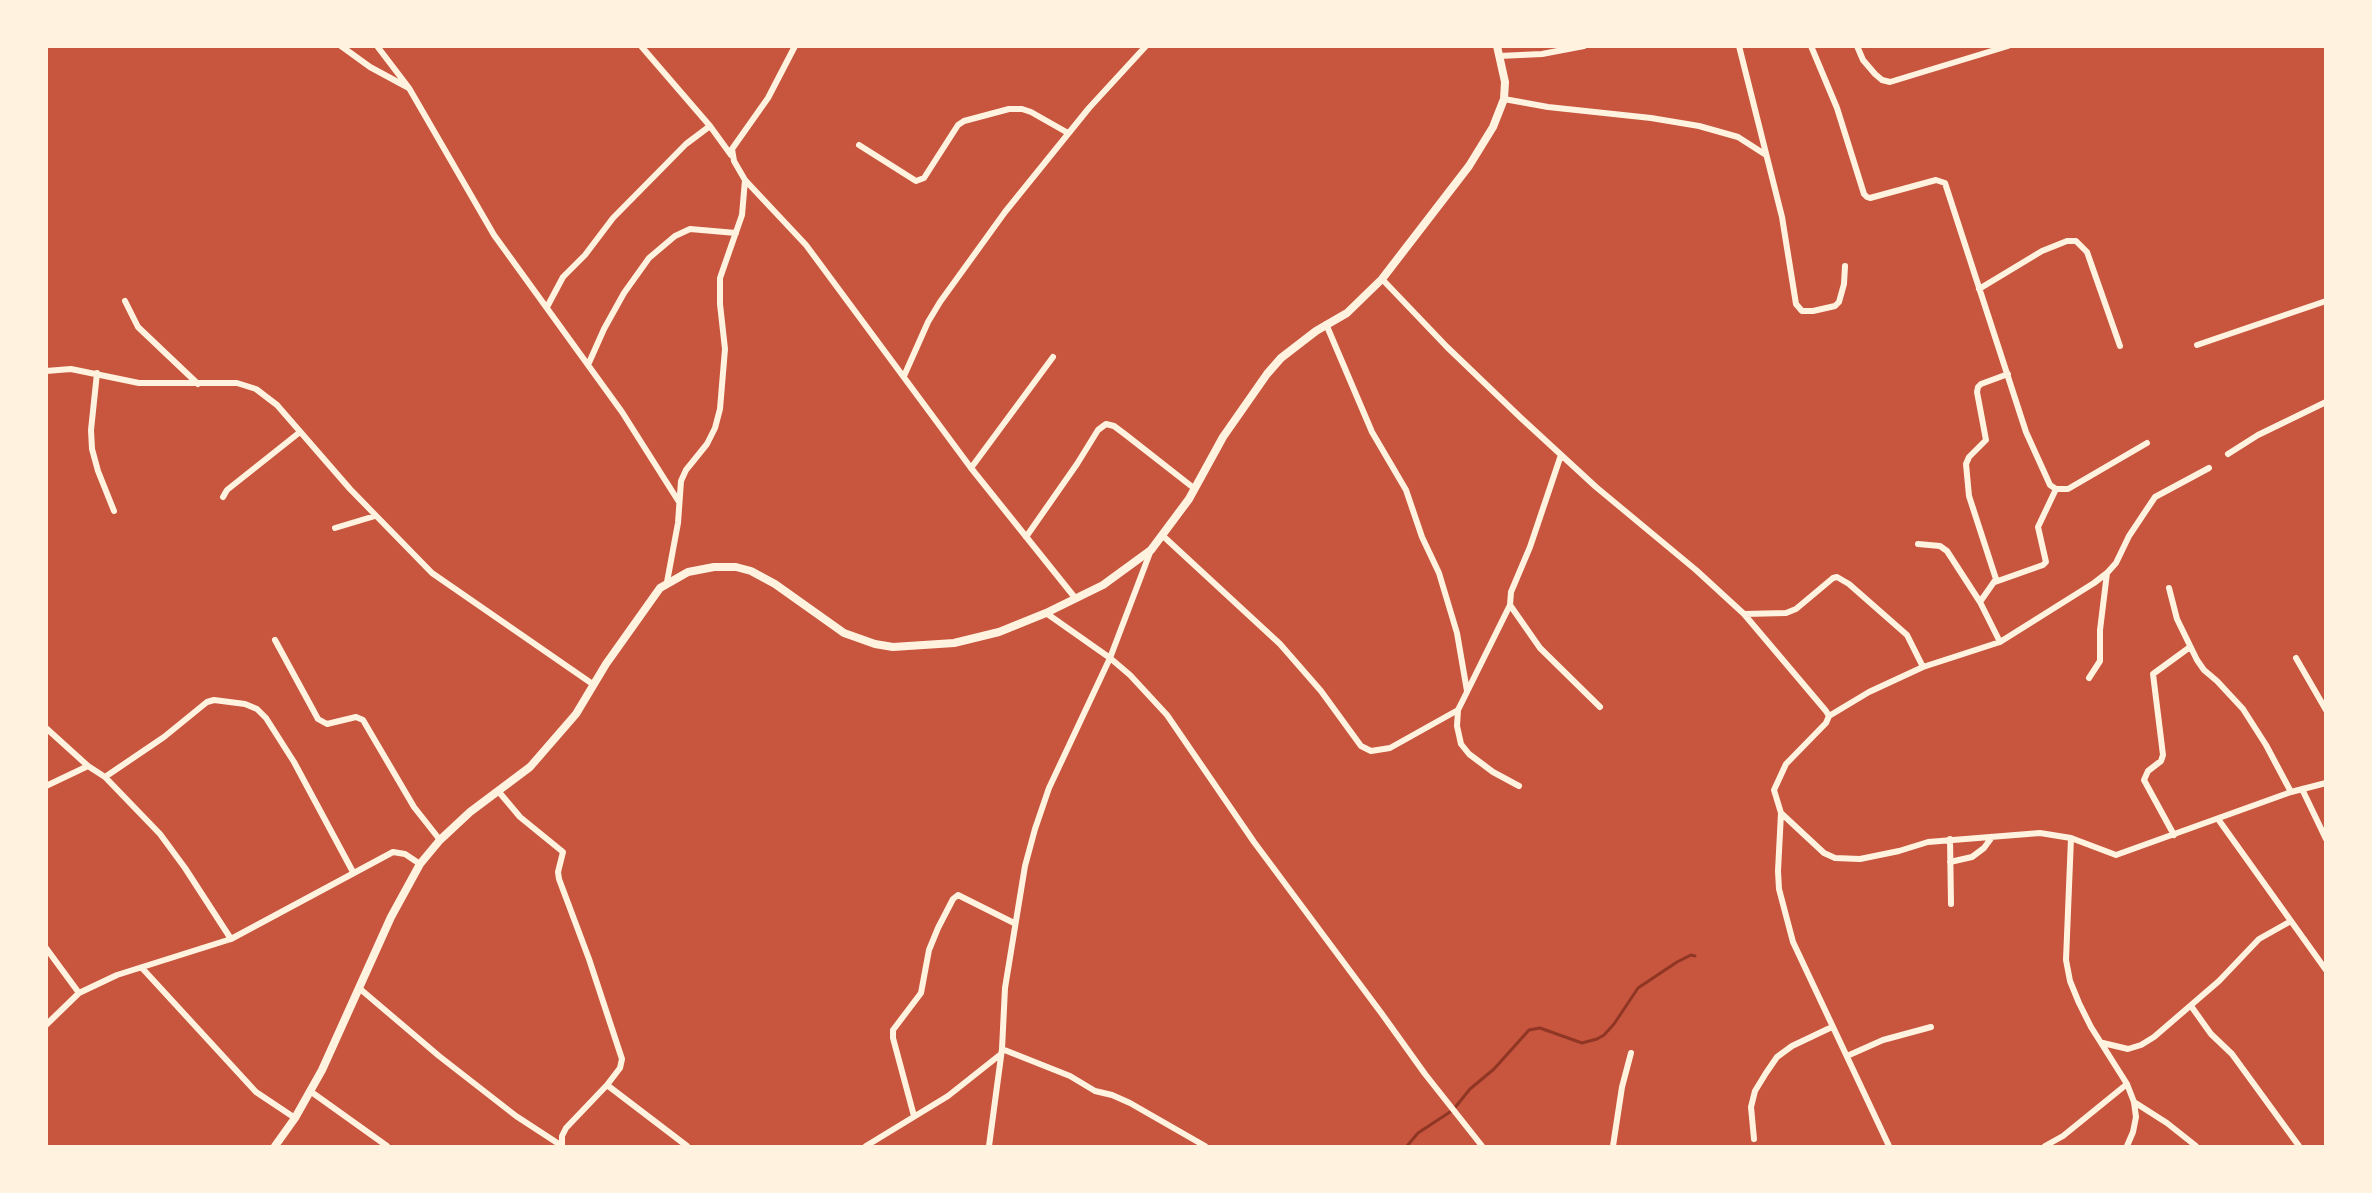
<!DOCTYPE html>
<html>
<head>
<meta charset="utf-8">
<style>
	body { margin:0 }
	#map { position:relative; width:2372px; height:1193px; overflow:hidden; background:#c8553d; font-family:"Exo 2",sans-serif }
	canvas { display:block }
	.frame { position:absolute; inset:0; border:48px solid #fff3e0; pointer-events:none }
</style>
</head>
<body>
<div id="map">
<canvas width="2372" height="1193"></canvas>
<div class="frame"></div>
</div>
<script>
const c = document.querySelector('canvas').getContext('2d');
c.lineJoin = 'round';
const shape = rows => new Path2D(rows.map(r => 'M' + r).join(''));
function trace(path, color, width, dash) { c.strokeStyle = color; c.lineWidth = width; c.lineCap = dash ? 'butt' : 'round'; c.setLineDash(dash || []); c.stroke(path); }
trace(shape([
	[1407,1146,1418,1133,1453,1110,1470,1089,1494,1069,1529,1030,1540,1028,1582,1043,1597,1039,1604,1035,1614,1024,1638,988,1677,962,1691,955,1695,956]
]), '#8f3625', 3);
trace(shape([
	[341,46,370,67,407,87],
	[377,46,409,88,494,235,622,412,679,502],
	[641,46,710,126,731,155],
	[795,46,768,98,732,149,734,161,745,180,806,245,971,468,1076,599],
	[1739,46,1782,217,1796,304,1802,311,1813,311,1835,306,1839,302,1844,284,1845,266],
	[1811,46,1837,108,1864,194,1867,197,1870,198,1936,180,1945,183,2026,432,2050,485,2056,489,2068,489,2147,443],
	[1857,46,1863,60,1875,74,1882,80,1890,82,2008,46],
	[1499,56,1542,54,1584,46],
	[1504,99,1548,107,1651,118,1699,126,1738,137,1766,155],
	[859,145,916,181,924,178,958,125,964,121,1009,109,1022,109,1031,112,1068,133],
	[1382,279,1447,347,1521,418,1596,487,1696,570,1744,614,1826,711,1829,716,1826,723,1786,764,1774,790,1781,813,1824,853,1835,858,1860,859,1899,851,1928,842,2040,833,2071,838,2116,855,2291,792,2326,783],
	[1979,289,2042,251,2067,241,2076,241,2087,252,2120,346],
	[125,301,138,327,198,384],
	[547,307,563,277,585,255,613,218,686,144,710,126],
	[1326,324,1372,432,1406,490,1422,537,1439,573,1457,633,1467,691],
	[2197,345,2326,301],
	[588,365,604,329,624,293,649,258,675,236,690,229,736,233],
	[46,371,71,369,139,383,237,383,256,389,277,405,350,489,432,573,594,685],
	[97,373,91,430,92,449,98,471,114,511],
	[904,376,928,322,940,302,1005,212,1089,108,1146,46],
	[2228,454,2258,435,2326,402],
	[1561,455,1530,547,1511,592,1510,605,1540,648,1600,707],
	[971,468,1053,357],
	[223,497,227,490,300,432],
	[335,528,375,516],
	[1162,535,1280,644,1321,691,1361,746,1371,751,1390,748,1458,710],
	[1026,537,1077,464,1098,430,1106,424,1114,426,1126,435,1195,489],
	[1918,544,1940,546,1947,551,1980,602,2000,642],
	[667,582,678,523,681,481,686,470,707,444,715,428,720,409,725,349,720,304,720,278,742,215,745,180],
	[1995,582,2043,565,2046,562,2038,527,2056,489],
	[2169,588,2177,619,2197,660,2204,670,2217,681,2243,709,2266,745,2291,792],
	[1980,602,1996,579,1969,496,1966,464,1969,457,1986,440,1977,392,1978,387,1981,384,2008,374],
	[1510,605,1462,702,1458,710,1457,726,1461,744,1469,754,1493,772,1519,786],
	[1046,613,1110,658,1130,675,1167,715,1254,842,1382,1014,1425,1074,1482,1146],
	[1744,614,1786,613,1796,609,1833,578,1837,577,1849,584,1907,635,1923,667],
	[275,640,318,719,327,724,356,717,363,720,414,807,440,840],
	[2296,658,2326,710],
	[2089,678,2100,661,2100,630,2107,573],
	[1829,716,1869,692,1923,667,2000,642,2094,583,2107,573,2116,563,2129,536,2155,497,2209,468],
	[46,728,88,766,105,777,160,834,185,868,231,939],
	[105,777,164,737,207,702,214,700,245,704,257,709,266,718,294,762,353,872],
	[46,786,88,766],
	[2302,789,2326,839],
	[499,792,520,817,563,852,558,872,559,879,589,959,622,1059,620,1068,607,1085,566,1128,562,1136,562,1146],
	[1781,813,1778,871,1779,889,1793,942,1889,1146],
	[2218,819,2326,970],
	[2174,835,2144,780,2148,771,2161,761,2163,755,2153,674,2190,647],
	[2071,838,2066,960,2070,981,2079,1003,2091,1027,2127,1084,2134,1102,2136,1117,2133,1132,2127,1146],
	[1950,839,1951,904],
	[1950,862,1972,857,1984,848,1992,837],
	[46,948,79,993],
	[142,968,256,1092,295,1118],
	[359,988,439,1056,516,1116,562,1146],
	[2191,1006,2211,1034,2232,1054,2299,1146],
	[46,1025,79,993,117,975,231,939,393,852,405,854,420,864],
	[2103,1043,2128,1049,2141,1045,2154,1037,2219,981,2259,939,2291,921],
	[1002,1049,1070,1076,1095,1091,1112,1095,1130,1103,1205,1146],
	[1847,1056,1883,1040,1931,1027],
	[607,1085,687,1146],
	[310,1091,387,1146],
	[2134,1102,2167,1123,2196,1146],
	[914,1116,893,1038,893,1030,921,993,929,950,938,928,953,899,958,895,1014,923],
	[1754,1139,1751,1107,1755,1091,1766,1073,1777,1057,1792,1046,1832,1027],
	[866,1146,948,1096,1001,1054],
	[989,1146,1002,1049,1005,988,1025,866,1035,829,1049,788,1110,658,1151,550],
	[1613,1146,1622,1087,1631,1053],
	[2045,1146,2063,1136,2127,1084]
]), '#fff3e0', 6);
trace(shape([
	[275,1146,295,1118,322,1070,391,917,420,864,440,840,470,812,530,767,576,714,606,664,660,588,688,572,714,567,736,567,751,571,775,584,844,633,875,644,893,647,954,643,999,632,1046,613,1103,585,1151,550,1189,499,1223,437,1267,374,1281,358,1316,331,1347,313,1382,279,1469,166,1493,127,1504,99,1505,82,1497,46]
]), '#fff3e0', 8);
</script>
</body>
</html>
